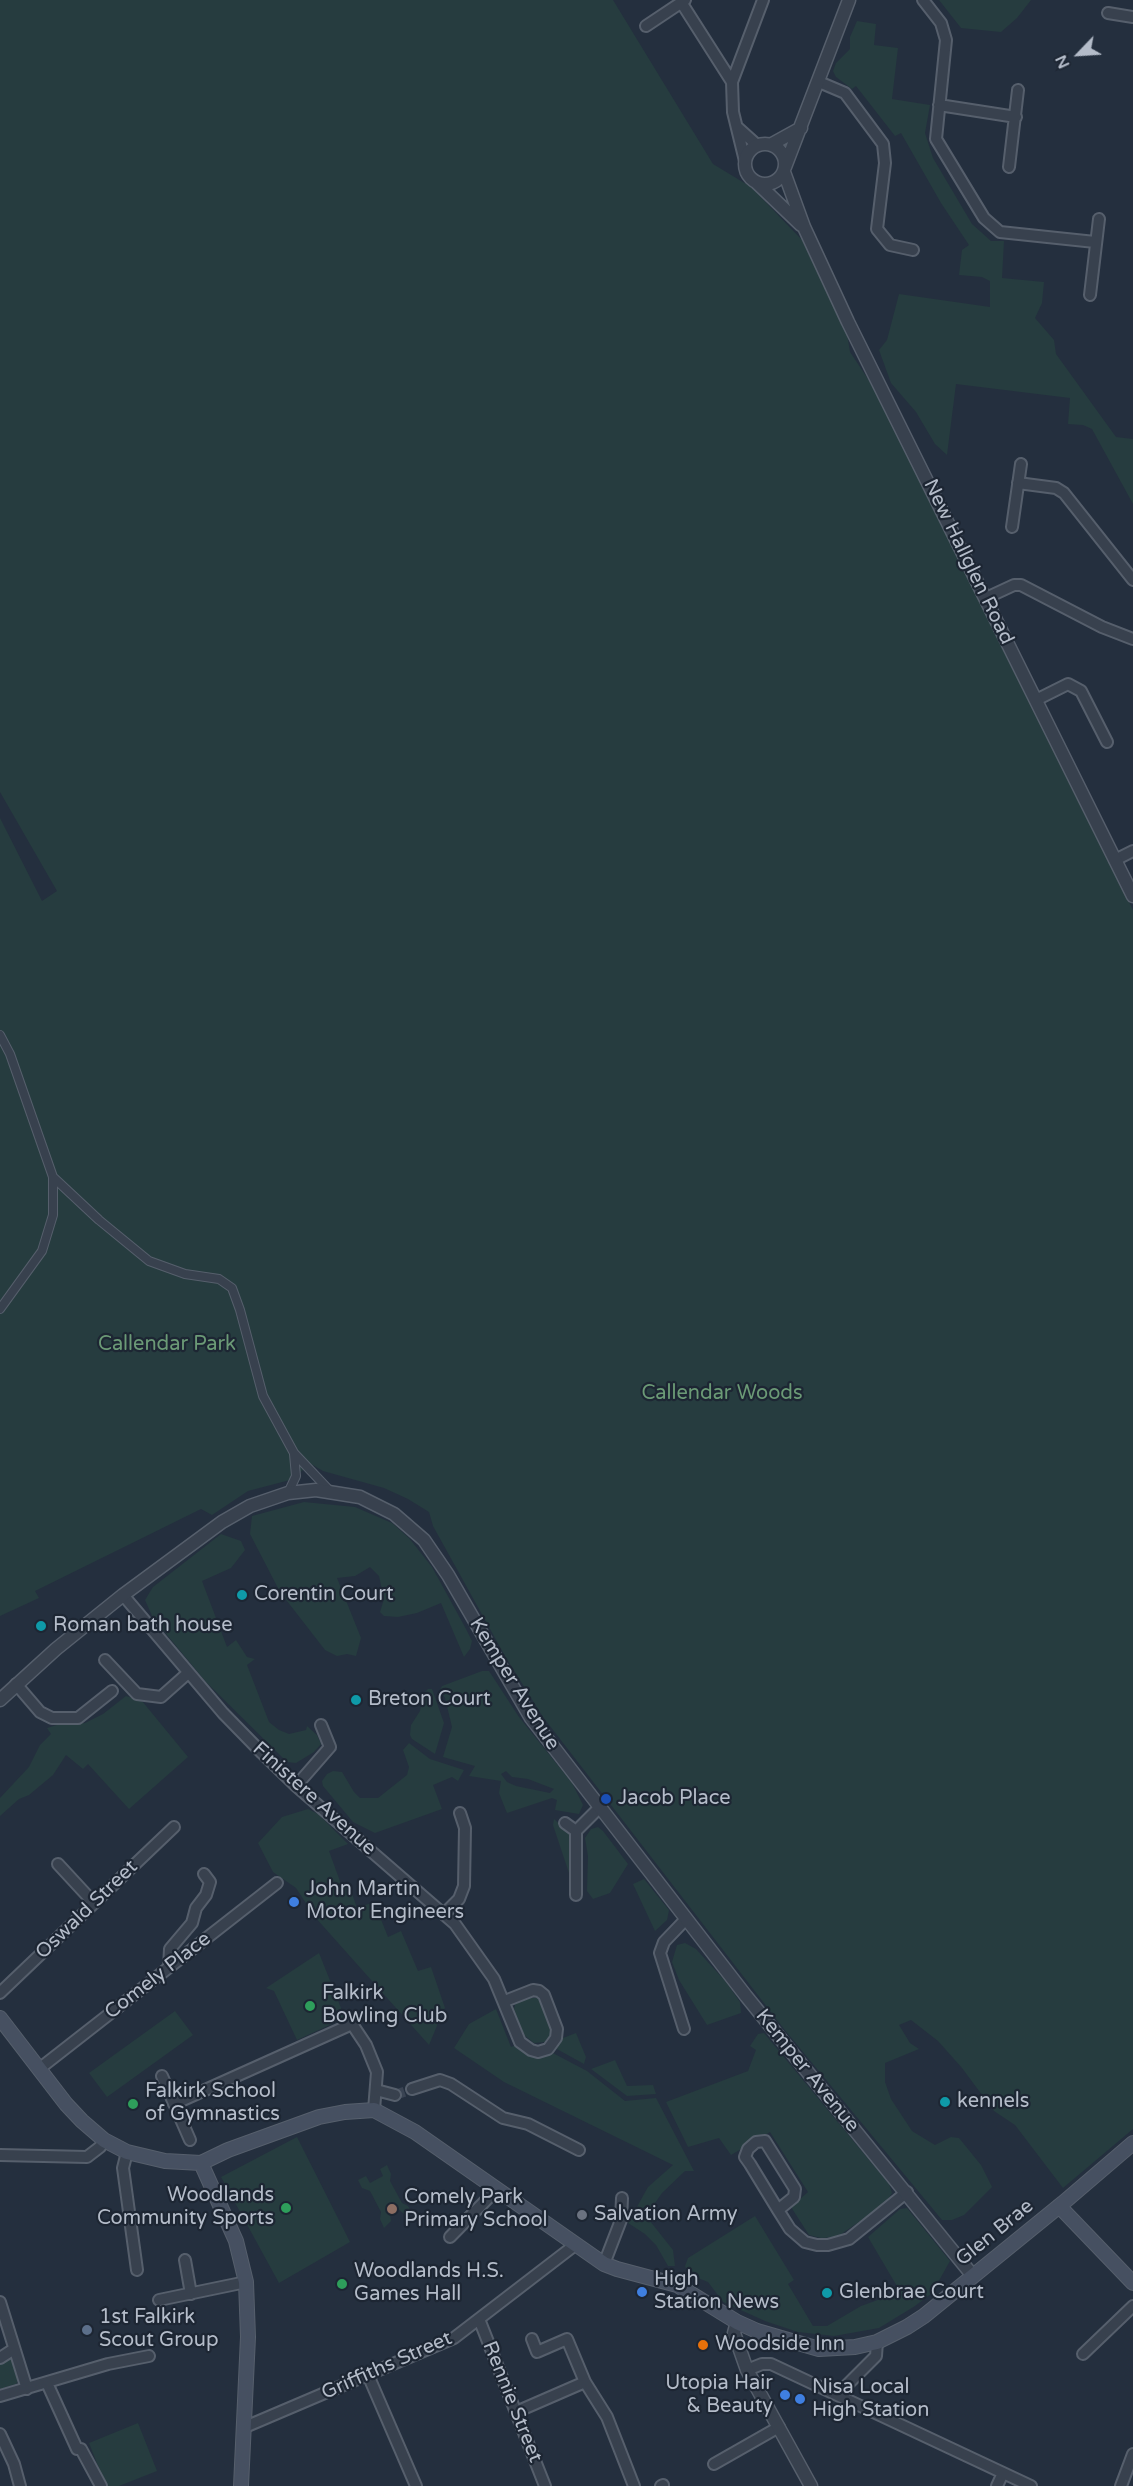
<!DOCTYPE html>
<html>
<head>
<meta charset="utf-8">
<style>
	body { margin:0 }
	#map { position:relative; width:1133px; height:2486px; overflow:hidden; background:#242f3e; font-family:"Varela Round",sans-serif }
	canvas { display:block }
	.north { position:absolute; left:1049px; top:24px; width:60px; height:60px; -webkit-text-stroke:4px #1d2633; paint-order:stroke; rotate:245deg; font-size:16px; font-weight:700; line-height:24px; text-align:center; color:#b4bcc9 }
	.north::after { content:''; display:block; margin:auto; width:21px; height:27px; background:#b4bcc9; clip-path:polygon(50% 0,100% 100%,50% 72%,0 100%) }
</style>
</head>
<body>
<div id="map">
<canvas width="1133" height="2486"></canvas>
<div class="north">N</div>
</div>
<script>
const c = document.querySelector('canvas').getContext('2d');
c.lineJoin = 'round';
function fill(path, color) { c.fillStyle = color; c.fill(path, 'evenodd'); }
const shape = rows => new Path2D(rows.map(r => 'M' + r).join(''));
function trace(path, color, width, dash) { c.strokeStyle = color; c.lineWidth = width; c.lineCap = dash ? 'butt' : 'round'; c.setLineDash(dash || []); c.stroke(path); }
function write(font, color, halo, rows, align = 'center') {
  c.font = font + ' "Varela Round",sans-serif'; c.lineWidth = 4.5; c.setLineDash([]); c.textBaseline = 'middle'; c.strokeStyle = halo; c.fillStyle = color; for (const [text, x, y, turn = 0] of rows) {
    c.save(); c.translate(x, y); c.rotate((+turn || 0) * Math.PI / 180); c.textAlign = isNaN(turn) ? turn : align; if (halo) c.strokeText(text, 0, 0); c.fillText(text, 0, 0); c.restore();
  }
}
fill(shape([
	[0,0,613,0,713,164,751,187,802,240,847,334,850,352,874,388,937,514,1133,910,1133,2129,1063,2188,1015,2125,994,2111,962,2068,938,2041,911,2020,899,2025,910,2043,919,2049,885,2063,885,2082,891,2099,912,2131,935,2145,951,2137,959,2138,981,2165,992,2187,964,2215,952,2220,942,2220,784,2029,543,1717,505,1656,433,1526,429,1512,408,1499,384,1488,323,1471,311,1464,290,1480,248,1491,212,1515,201,1509,35,1591,39,1598,0,1616,0,818,42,901,57,891,0,792],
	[939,0,1031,0,1017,18,1001,32,961,28],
	[857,21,876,24,874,45,898,48,892,99,930,105,925,133,933,158,972,224,991,241,1004,241,1002,278,1044,282,1042,303,1035,318,1054,340,1056,354,1116,437,1133,439,1133,504,1092,429,1083,425,1068,424,1070,398,956,384,947,455,935,444,916,412,891,383,879,350,887,340,899,294,990,307,990,281,982,277,959,275,962,250,969,245,941,203,901,133,895,136,856,86,852,89,836,77,833,71,836,63,850,49,850,37],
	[304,1502,355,1507,392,1523,409,1538,432,1567,466,1629,472,1641,470,1649,464,1657,441,1603,417,1613,398,1617,384,1616,380,1612,384,1599,379,1576,370,1567,355,1576,337,1578,361,1638,356,1656,347,1654,337,1656,325,1650,280,1592,250,1534,252,1516],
	[221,1534,241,1541,245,1550,231,1568,202,1581,227,1647,236,1640,247,1657,255,1659,247,1665,269,1722,279,1730,289,1734,306,1730,307,1726,317,1735,321,1744,314,1752,296,1763,287,1762,206,1682,153,1618,145,1600,153,1587],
	[482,1671,489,1671,519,1717,572,1783,583,1805,579,1814,555,1810,557,1800,552,1798,507,1813,499,1793,501,1781,469,1776,475,1766,443,1757,452,1727,445,1698,440,1690,442,1686],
	[506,1771,512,1777,528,1779,554,1789,550,1793,516,1786,507,1782,501,1774],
	[428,1689,432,1689,444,1723,435,1754,412,1739,410,1735,411,1725,420,1711,423,1694],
	[126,1696,142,1701,188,1757,129,1809,88,1764,83,1769,66,1755,53,1775,29,1795,19,1799,0,1816,0,1798,29,1767,40,1745,51,1734,47,1728,57,1725,85,1723,103,1714],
	[409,1743,430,1759,464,1770,458,1781,452,1777,433,1785,442,1809,375,1833,353,1822,323,1786,322,1781,327,1774,333,1771,342,1772,354,1792,360,1798,378,1798,407,1775,409,1767,403,1750],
	[308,1809,318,1814,348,1844,329,1851,341,1884,348,1882,357,1908,374,1902,388,1937,401,1931,418,1971,431,1967,445,2008,439,2014,439,2021,429,2045,315,1917,296,1888,273,1872,258,1843,282,1817],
	[554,1819,573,1836,572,1882,553,1825],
	[598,1827,603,1831,628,1864,610,1893,593,1899,587,1891,588,1856,585,1838,591,1829],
	[644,1879,669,1910,667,1920,655,1931,633,1884],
	[685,1943,696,1949,726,1982,740,2002,741,2013,707,2025,679,1980,672,1962,677,1945],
	[319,1953,345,2018,297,2040,274,1991,266,1988],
	[530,1998,537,1998,543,2003,552,2028,551,2035,545,2042,534,2043,524,2035,514,2009,516,2001],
	[496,2009,511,2047,518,2044,549,2051,587,2071,625,2101,656,2098,694,2171,685,2171,662,2193,646,2216,673,2250,675,2266,668,2266,656,2245,645,2234,628,2223,648,2187,673,2165,504,2082,454,2048,469,2024],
	[175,2011,193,2035,107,2097,89,2073],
	[576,2033,586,2057,584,2064,555,2048,563,2038],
	[764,2033,889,2184,892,2193,885,2204,837,2237,821,2238,809,2235,791,2207,808,2192,770,2132,731,2155,719,2138,688,2147,666,2102,748,2071,756,2050,750,2046,758,2034],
	[615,2060,627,2086,653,2085,656,2094,627,2096,591,2069],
	[297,2137,350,2242,279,2283,221,2177],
	[387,2165,391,2174,390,2181,402,2203,408,2206,412,2213,404,2214,398,2209,390,2214,391,2221,384,2228,380,2219,381,2212,370,2191,362,2188,358,2180,366,2176,370,2183,383,2176,380,2169],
	[907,2208,950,2261,932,2293,915,2306,879,2328,834,2336,798,2332,765,2321,723,2302,708,2282,688,2274,685,2266,688,2258,755,2216,794,2280,788,2284,813,2326,827,2326,861,2306,897,2293,898,2288,868,2237,900,2209],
	[9,2358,13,2361,19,2379,16,2384,0,2389,0,2364],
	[138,2423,157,2471,119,2486,106,2486,89,2443]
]), '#263c3f');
trace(shape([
	[395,2095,412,2089]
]), '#3a4453', 10, [10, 5]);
const pedestrian = shape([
	[0,1035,10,1054,53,1177,53,1215,42,1251,0,1309],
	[53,1177,99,1220,149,1261,185,1274,219,1279,232,1288,240,1310,263,1396,294,1453,330,1491],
	[288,1493,296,1476,294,1454]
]);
const minor = shape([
	[923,0,941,23,946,40,936,139,984,218,1000,232,1095,242],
	[681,2,732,82],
	[1108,13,1133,17],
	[646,26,685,0],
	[819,82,845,93,883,144,885,163,877,229,890,245,913,250],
	[939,105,1016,117],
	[737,127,757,145],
	[745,161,733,112,732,82,763,0],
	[1009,167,1018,90],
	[1090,295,1099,219],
	[1018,483,1056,488,1064,493,1133,580],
	[1012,527,1021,464],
	[986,598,1014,585,1021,585,1102,627,1133,639],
	[1036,700,1068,684,1081,691,1107,742],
	[1115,860,1133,851],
	[123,1595,223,1713,262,1753,296,1786,455,1924,494,1979,520,2042,531,2050,538,2052,548,2049,556,2038,557,2029,544,1995,539,1991,533,1990,505,2001],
	[105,1660,137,1694,161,1697,188,1673],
	[16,1684,40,1712,52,1718,78,1718,112,1691],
	[296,1786,330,1747,321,1725],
	[565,1823,576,1831],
	[58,1864,94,1903],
	[576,1895,576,1831,601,1806],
	[444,1914,459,1899,464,1886,465,1828,460,1813],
	[169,1967,170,1949,192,1923,196,1908,206,1895,210,1882,204,1874],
	[0,1993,174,1827],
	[684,2029,660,1953,664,1942,686,1919],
	[39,2069,277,1883],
	[162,2076,190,2140],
	[412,2089,440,2080,451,2084,503,2118,528,2124,579,2150],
	[376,2090,395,2095],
	[174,2104,352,2024,366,2045,377,2072,374,2110],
	[127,2152,123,2168,137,2270],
	[0,2155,87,2157,100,2147,104,2140],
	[778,2210,794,2197,795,2189,765,2141,756,2142,748,2149,745,2157,750,2164,778,2210,790,2229,805,2242,817,2245,828,2245,849,2239,907,2192],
	[450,2237,497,2189],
	[185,2260,191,2294],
	[604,2264,621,2220,622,2198],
	[159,2300,246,2282],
	[0,2302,27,2389],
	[479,2319,545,2486],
	[532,2339,537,2352,567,2339,585,2382,607,2417,634,2486],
	[1083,2354,1133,2306],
	[0,2358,14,2349],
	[747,2370,762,2364,771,2364,1031,2486],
	[368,2375,416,2486],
	[47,2383,77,2449,81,2449,101,2486],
	[840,2395,844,2388,876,2356,877,2342],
	[0,2396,108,2364,149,2356],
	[516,2412,585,2382],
	[245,2427,454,2338,575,2245],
	[0,2434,14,2464,20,2486],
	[714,2464,779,2427],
	[661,2486,663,2485],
	[997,2486,1003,2473],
	[1121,2486,1133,2454]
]);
const tertiary = shape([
	'745 164a20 20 0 1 1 40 0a20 20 0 1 1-40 0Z',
	[772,144,801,128],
	[785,167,849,0],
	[784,172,804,227,848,322,1133,896],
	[756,182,801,225],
	[0,1700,56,1649,123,1595,222,1522,250,1506,288,1493,316,1490,360,1497,394,1514,424,1540,448,1575,531,1718,746,1996,973,2276],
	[737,2322,734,2333,747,2370,811,2486]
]);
const secondary = shape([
	[0,2018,66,2104,82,2121,104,2140,127,2152,165,2161,201,2163,228,2150,319,2117,345,2112,374,2110,415,2132,604,2264,617,2269,677,2285,737,2322,757,2331,819,2349,855,2347,877,2342,907,2327,924,2316,1063,2203,1133,2143],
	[201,2163,236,2241,246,2282,248,2337,241,2486],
	[1059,2206,1133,2283]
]);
trace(pedestrian, '#565f6c', 10);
trace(minor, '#565f6c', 14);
trace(tertiary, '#565f6c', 15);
trace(secondary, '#565f6c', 16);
trace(pedestrian, '#38414e', 8);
trace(minor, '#38414e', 10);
trace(tertiary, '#38414e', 12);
trace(secondary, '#465061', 14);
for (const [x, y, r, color] of [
	[242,1595,6,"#0f9aa8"],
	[41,1626,6,"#0f9aa8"],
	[356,1700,6,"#0f9aa8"],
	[606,1799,6,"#1a4fb4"],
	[294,1902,6,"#3f7fe0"],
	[310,2006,6,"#2e9e5b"],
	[945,2102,6,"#0f9aa8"],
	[133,2104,6,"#2e9e5b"],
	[286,2208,6,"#2e9e5b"],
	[392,2209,6,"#8d6e63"],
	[582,2215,6,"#6b7280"],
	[342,2284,6,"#2e9e5b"],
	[642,2292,6,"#3f7fe0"],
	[827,2293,6,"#0f9aa8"],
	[87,2330,6,"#5c6f8a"],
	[703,2345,6,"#e8710a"],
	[785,2395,6,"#3f7fe0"],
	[800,2399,6,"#3f7fe0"]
]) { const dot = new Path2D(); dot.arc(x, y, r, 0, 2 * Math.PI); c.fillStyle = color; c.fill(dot); trace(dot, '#1d2633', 2); }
write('20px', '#b4bcc9', '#1d2633', [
	["New Hallglen Road",968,562,64],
	["Kemper Avenue",514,1684,58],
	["Finistere Avenue",314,1799,42],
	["Oswald Street",87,1910,-44],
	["Comely Place",158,1976,-38],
	["Kemper Avenue",807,2071,51],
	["Glen Brae",995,2233,-39],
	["Griffiths Street",387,2366,-24],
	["Rennie Street",512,2402,68]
]);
write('20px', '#6b9a76', '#1d2633', [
	["Callendar Park",167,1345],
	["Callendar Woods",722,1394]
]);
write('20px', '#b4bcc9', '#1d2633', [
	["Corentin Court",254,1595],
	["Roman bath house",53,1626],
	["Breton Court",368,1700],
	["Jacob Place",618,1799],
	["John Martin",306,1890],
	["Motor Engineers",306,1913],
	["Falkirk",322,1994],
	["Bowling Club",322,2017],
	["Falkirk School",145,2092],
	["of Gymnastics",145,2115],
	["kennels",957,2102],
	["Woodlands",274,2196,"right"],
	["Community Sports",274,2219,"right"],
	["Comely Park",404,2198],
	["Primary School",404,2221],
	["Salvation Army",594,2215],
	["Woodlands H.S.",354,2272],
	["Games Hall",354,2295],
	["High",654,2280],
	["Station News",654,2303],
	["Glenbrae Court",839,2293],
	["1st Falkirk",99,2318],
	["Scout Group",99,2341],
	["Woodside Inn",715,2345],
	["Utopia Hair",773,2384,"right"],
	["& Beauty",773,2407,"right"],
	["Nisa Local",812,2388],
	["High Station",812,2411]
], 'left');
</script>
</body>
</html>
